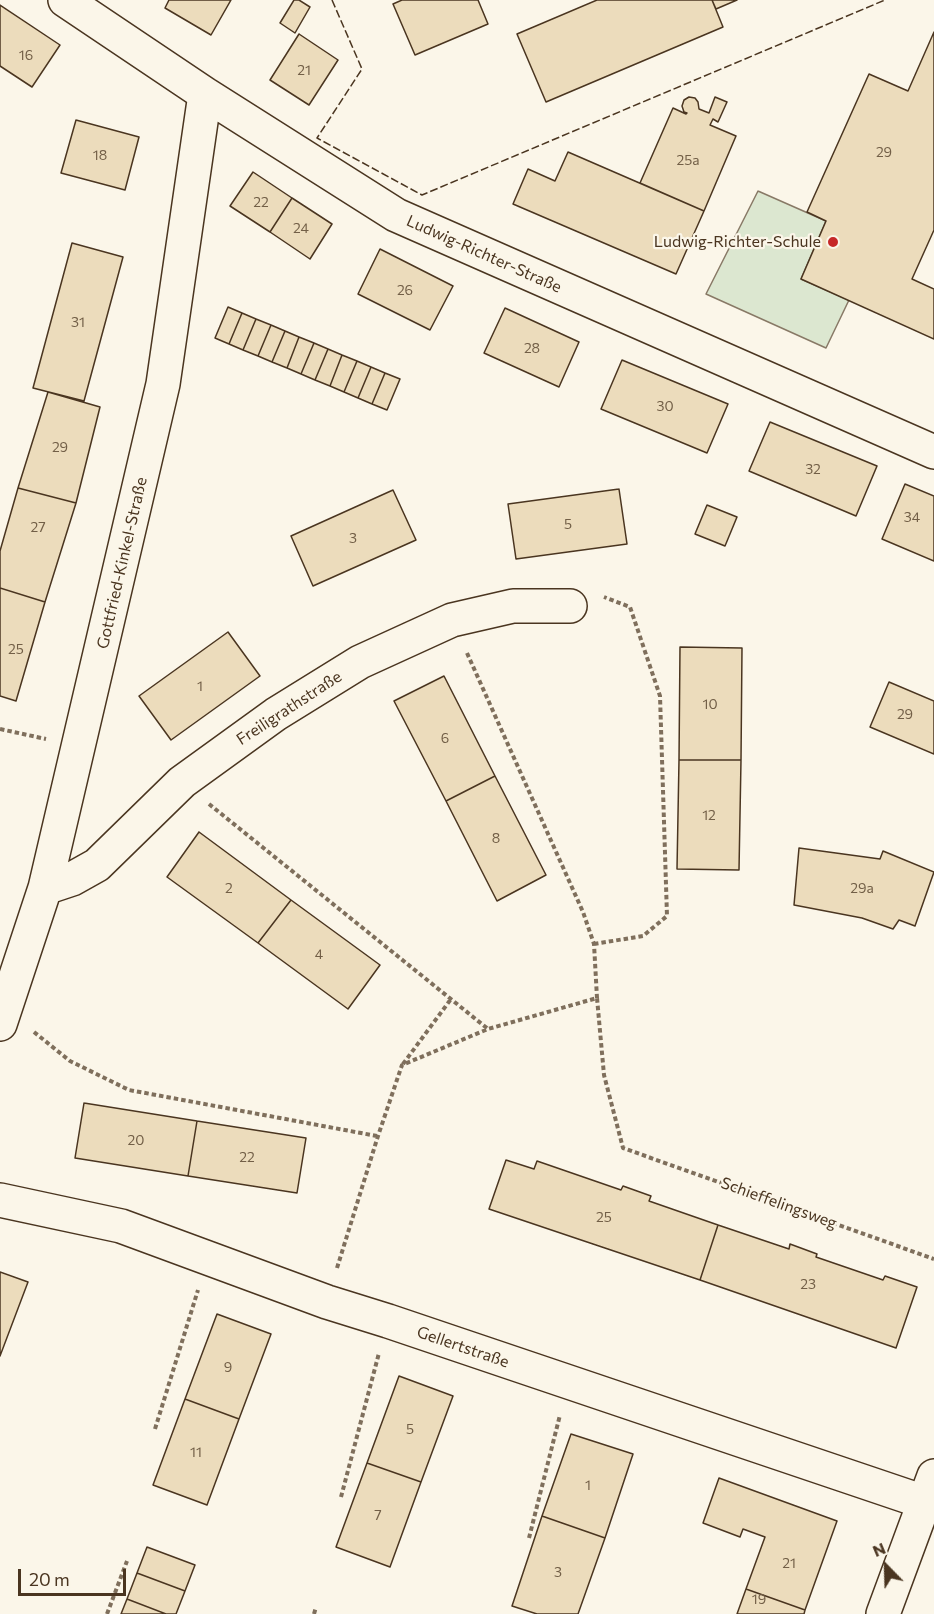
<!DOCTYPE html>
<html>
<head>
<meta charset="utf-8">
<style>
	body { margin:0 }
	#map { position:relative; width:934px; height:1614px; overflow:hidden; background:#fbf6e9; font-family:Commissioner,sans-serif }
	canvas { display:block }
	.north { position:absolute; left:856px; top:1536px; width:60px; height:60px; -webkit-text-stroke:4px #fbf6e9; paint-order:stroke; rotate:337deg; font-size:16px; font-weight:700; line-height:24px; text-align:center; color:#4a3520 }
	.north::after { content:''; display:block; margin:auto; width:21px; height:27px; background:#4a3520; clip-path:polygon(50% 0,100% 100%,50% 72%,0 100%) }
	.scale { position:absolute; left:18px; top:1569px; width:108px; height:27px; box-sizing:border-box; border:3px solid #4a3520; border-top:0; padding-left:8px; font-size:18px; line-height:21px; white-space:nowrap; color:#4a3520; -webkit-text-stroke:4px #fbf6e9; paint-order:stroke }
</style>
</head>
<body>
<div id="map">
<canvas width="934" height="1614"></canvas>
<div class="north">N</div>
<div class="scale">20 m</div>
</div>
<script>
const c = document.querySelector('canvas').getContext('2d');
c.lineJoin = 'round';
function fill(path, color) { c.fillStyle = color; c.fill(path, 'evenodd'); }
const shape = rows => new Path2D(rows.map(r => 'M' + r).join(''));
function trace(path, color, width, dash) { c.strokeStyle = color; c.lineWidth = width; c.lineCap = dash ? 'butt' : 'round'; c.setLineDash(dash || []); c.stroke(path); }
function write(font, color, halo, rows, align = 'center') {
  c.font = font + ' Commissioner,sans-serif'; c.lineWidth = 4.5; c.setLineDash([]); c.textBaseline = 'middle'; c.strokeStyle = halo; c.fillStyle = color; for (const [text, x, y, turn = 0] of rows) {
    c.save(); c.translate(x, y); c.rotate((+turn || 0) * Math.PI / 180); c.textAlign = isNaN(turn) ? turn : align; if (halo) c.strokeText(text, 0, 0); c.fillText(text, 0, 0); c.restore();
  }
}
const green = shape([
	[758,191,826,221,801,279,849,300,826,348,706,294,758,191]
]);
fill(green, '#dce7d0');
trace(green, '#887966', 1.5);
const building = shape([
	[169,0,231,0,211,35,165,8,169,0],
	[294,0,299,0,310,7,295,33,280,23,294,0],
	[402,0,478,0,488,24,415,55,393,4,402,0],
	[597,0,712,0,723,27,546,102,517,34,597,0],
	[712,0,737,0,716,9,712,0],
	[0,5,60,45,32,87,0,66,0,5],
	[934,32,934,230,912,279,934,289,934,339,801,279,826,221,807,212,869,74,908,91,934,32],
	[299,34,338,60,309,105,270,80,299,34],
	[689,97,695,98,698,102,699,109,709,113,715,97,727,102,718,122,713,119,710,125,736,136,704,211,640,183,673,108,686,114,687,113,684,112,682,106,684,100,689,97],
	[76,120,139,137,125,190,61,173,76,120],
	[568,152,704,211,676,274,513,204,528,169,555,181,568,152],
	[253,172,292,198,270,232,230,206,253,172],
	[292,198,332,224,310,259,270,232,292,198],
	[72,243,123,257,84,401,33,388,72,243],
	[380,249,453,286,430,330,358,294,380,249],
	[228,307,242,313,229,344,215,338,228,307],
	[505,308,579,342,559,387,484,353,505,308],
	[242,313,256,319,243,350,229,344,242,313],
	[256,319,271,325,258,356,243,350,256,319],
	[271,325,285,331,272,362,258,356,271,325],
	[285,331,299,337,287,368,272,362,285,331],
	[299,337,314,343,301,374,287,368,299,337],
	[314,343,328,349,315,380,301,374,314,343],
	[328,349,342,355,330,386,315,380,328,349],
	[342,355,357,361,344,392,330,386,342,355],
	[622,360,728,404,707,453,601,409,622,360],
	[357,361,371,367,358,398,344,392,357,361],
	[371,367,385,373,372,404,358,398,371,367],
	[385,373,400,379,387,410,372,404,385,373],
	[48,392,100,407,76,503,18,488,48,392],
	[770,422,877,466,856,516,749,471,770,422],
	[905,484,934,496,934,561,882,539,905,484],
	[18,488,76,503,45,602,0,588,0,551,18,488],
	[619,489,627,544,516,559,508,504,619,489],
	[393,490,416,540,313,586,291,536,393,490],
	[707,505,737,517,725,546,695,534,707,505],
	[0,588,45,602,16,701,0,696,0,588],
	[228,632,260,676,171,740,139,696,228,632],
	[680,647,742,648,741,760,679,760,680,647],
	[444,676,495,776,446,801,394,701,444,676],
	[889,682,934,701,934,754,870,727,889,682],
	[679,760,741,760,739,870,677,869,679,760],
	[495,776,546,875,497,901,446,801,495,776],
	[199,832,291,900,258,943,167,877,199,832],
	[799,848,880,859,883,851,934,872,915,926,899,920,893,929,862,918,794,905,799,848],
	[291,900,380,965,348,1009,258,943,291,900],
	[84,1103,197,1121,188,1176,75,1158,84,1103],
	[197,1121,306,1138,297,1193,188,1176,197,1121],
	[506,1160,534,1169,537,1161,621,1190,623,1186,651,1196,649,1201,718,1225,700,1280,489,1209,506,1160],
	[718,1225,789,1249,790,1244,817,1254,816,1257,883,1280,885,1276,917,1287,896,1348,700,1280,718,1225],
	[0,1272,28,1282,0,1356,0,1272],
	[217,1314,271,1334,239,1419,185,1399,217,1314],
	[399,1376,453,1396,421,1482,367,1463,399,1376],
	[185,1399,239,1419,207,1505,153,1485,185,1399],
	[571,1434,633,1454,605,1538,542,1516,571,1434],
	[367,1463,421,1482,390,1567,336,1547,367,1463],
	[719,1478,837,1521,805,1610,746,1589,765,1537,743,1529,740,1537,703,1523,719,1478],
	[542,1516,605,1538,578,1614,537,1614,512,1606,542,1516],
	[147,1547,195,1565,185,1591,137,1573,147,1547],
	[137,1573,185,1591,176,1614,166,1614,127,1599,137,1573],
	[746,1589,805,1610,804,1614,737,1614,746,1589],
	[127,1599,166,1614,121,1614,127,1599]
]);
fill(building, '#ecdcbc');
trace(building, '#4a3520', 1.5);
const street = shape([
	[65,0,205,94,396,215,934,452],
	[45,888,72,879,97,865,182,782,276,714,360,662,452,620,513,606,570,606],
	[0,1024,45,888,163,384,205,94],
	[0,1200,121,1226,327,1302,388,1321,924,1502]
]);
const secondary = shape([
	[883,1614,934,1476]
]);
trace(street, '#4a3520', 36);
trace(secondary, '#4a3520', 36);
trace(shape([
	[467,653,583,912,594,944,597,998],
	[0,729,46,739],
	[209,804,488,1029],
	[594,944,643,936,667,916,660,696,630,607,604,597],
	[34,1032,70,1061,129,1090,377,1136],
	[403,1064,451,999],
	[337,1268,378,1136,402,1065,488,1029,597,998,604,1075,623,1148,934,1259],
	[155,1429,198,1290],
	[341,1497,379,1353],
	[529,1538,560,1415],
	[107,1614,127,1561],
	[314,1614,316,1607]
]), '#7f6f5c', 4, [4.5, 3]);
trace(street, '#fbf6e9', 33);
trace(secondary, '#fbf6e9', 33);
trace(shape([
	[332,0,362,69,317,138,422,195,885,0]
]), '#4a3520', 1.5, [8, 3]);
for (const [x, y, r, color] of [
	[833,242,6,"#c62828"]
]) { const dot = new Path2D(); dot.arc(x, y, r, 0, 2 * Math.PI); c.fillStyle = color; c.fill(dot); trace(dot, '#fbf6e9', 2); }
write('14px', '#725f47', null, [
	["16",26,55],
	["21",304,70],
	["29",884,152],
	["18",100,155],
	["25a",688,160],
	["22",261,202],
	["24",301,228],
	["26",405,290],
	["31",78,322],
	["28",532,348],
	["30",665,406],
	["29",60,447],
	["32",813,469],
	["34",912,517],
	["5",568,524],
	["27",38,527],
	["3",353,538],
	["25",16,649],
	["1",200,686],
	["10",710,704],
	["29",905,714],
	["6",445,738],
	["12",709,815],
	["8",496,838],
	["2",229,888],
	["29a",862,888],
	["4",319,954],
	["20",136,1140],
	["22",247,1157],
	["25",604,1217],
	["23",808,1284],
	["9",228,1367],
	["5",410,1429],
	["11",196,1452],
	["1",588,1485],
	["7",378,1515],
	["21",789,1563],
	["3",558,1572],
	["19",759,1599]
]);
write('16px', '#4a3520', '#fbf6e9', [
	["Ludwig-Richter-Schule",821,242]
], 'right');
write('16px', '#4a3520', '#fbf6e9', [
	["Ludwig-Richter-Straße",484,254,24],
	["Gottfried-Kinkel-Straße",122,563,-77],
	["Freiligrathstraße",289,708,-33],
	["Schieffelingsweg",779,1203,20],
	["Gellertstraße",463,1347,19]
]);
</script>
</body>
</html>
